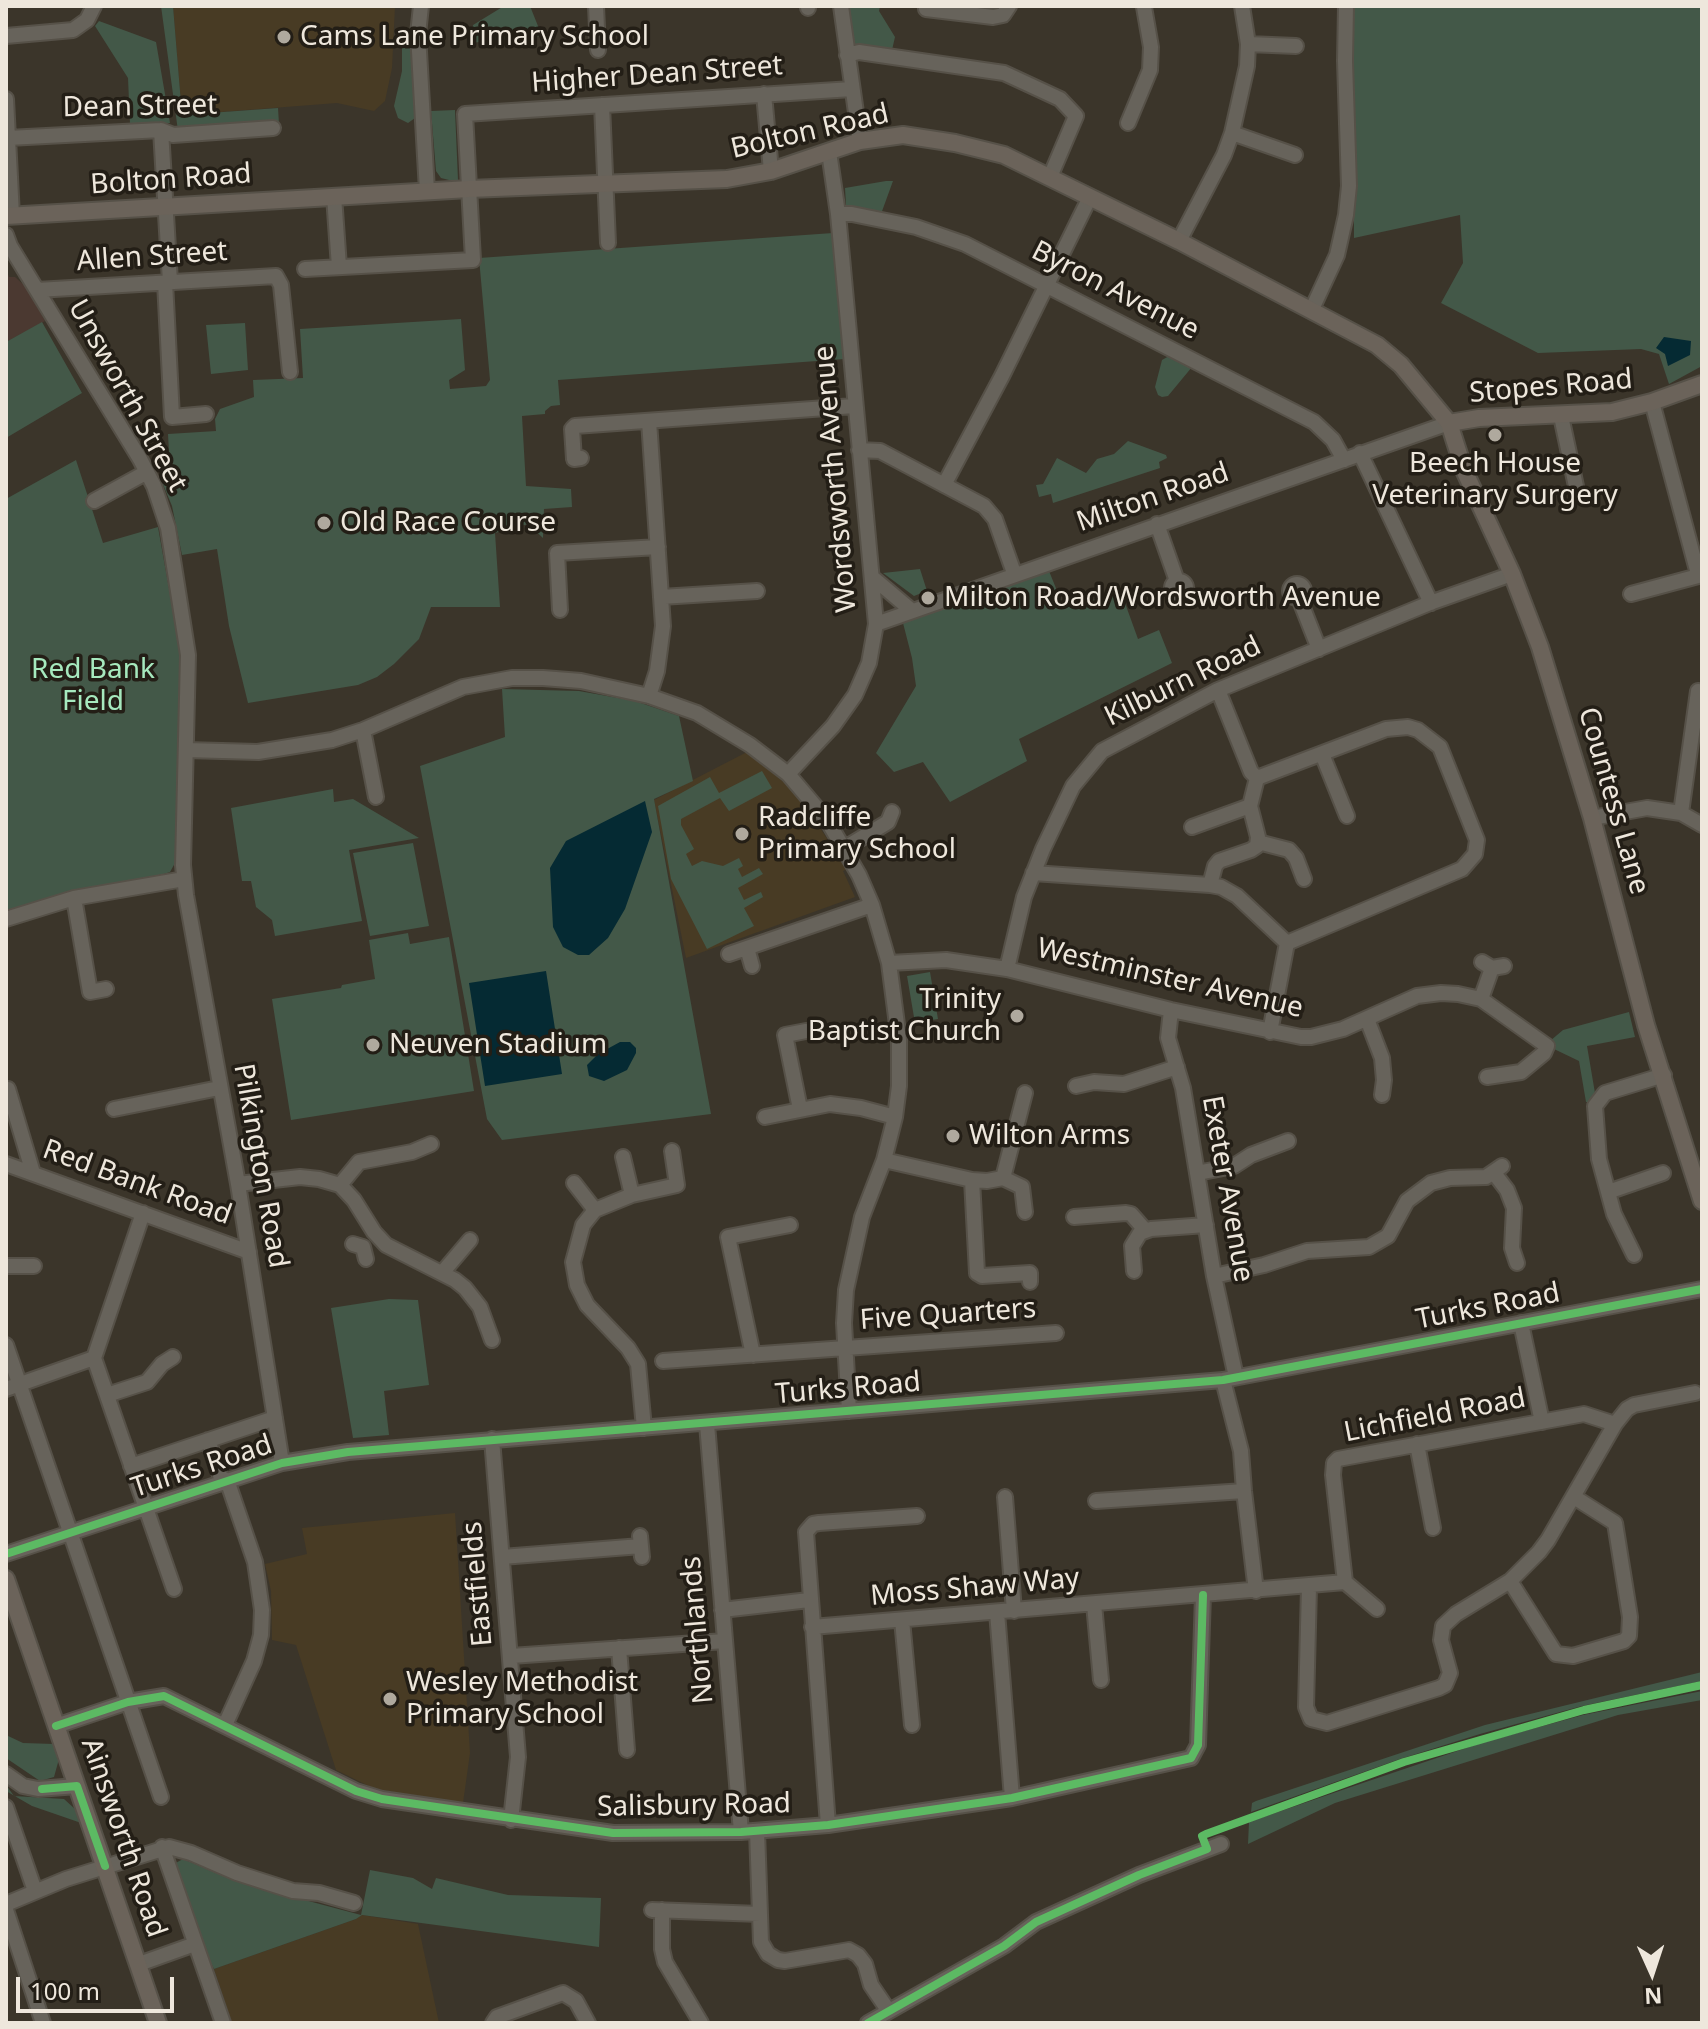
<!DOCTYPE html>
<html>
<head>
<meta charset="utf-8">
<style>
	body { margin:0 }
	#map { position:relative; width:1708px; height:2029px; overflow:hidden; background:#3b352a; font-family:"Noto Sans",sans-serif }
	canvas { display:block }
	.frame { position:absolute; inset:0; border:8px solid #eee7dc; pointer-events:none }
	.north { position:absolute; left:1612px; top:1933px; width:80px; height:80px; -webkit-text-stroke:6px #231e16; paint-order:stroke; rotate:177deg; font-size:22px; font-weight:700; line-height:32px; text-align:center; color:#eee7dc }
	.north::after { content:''; display:block; margin:auto; width:28px; height:36px; background:#eee7dc; clip-path:polygon(50% 0,100% 100%,50% 72%,0 100%) }
	.scale { position:absolute; left:16px; top:1977px; width:158px; height:36px; box-sizing:border-box; border:4px solid #eee7dc; border-top:0; padding-left:10px; font-size:24px; line-height:28px; white-space:nowrap; color:#eee7dc; -webkit-text-stroke:6px #231e16; paint-order:stroke }
</style>
</head>
<body>
<div id="map">
<canvas width="1708" height="2029"></canvas>
<div class="frame"></div>
<div class="north">N</div>
<div class="scale">100 m</div>
</div>
<script>
const c = document.querySelector('canvas').getContext('2d');
c.lineJoin = 'round';
function fill(path, color) { c.fillStyle = color; c.fill(path, 'evenodd'); }
const shape = rows => new Path2D(rows.map(r => 'M' + r).join(''));
function trace(path, color, width, dash) { c.strokeStyle = color; c.lineWidth = width; c.lineCap = dash ? 'butt' : 'round'; c.setLineDash(dash || []); c.stroke(path); }
function write(font, color, halo, rows, align = 'center') {
  c.font = font + ' "Noto Sans",sans-serif'; c.lineWidth = 7; c.setLineDash([]); c.textBaseline = 'middle'; c.strokeStyle = halo; c.fillStyle = color; for (const [text, x, y, turn = 0] of rows) {
    c.save(); c.translate(x, y); c.rotate((+turn || 0) * Math.PI / 180); c.textAlign = isNaN(turn) ? turn : align; if (halo) c.strokeText(text, 0, 0); c.fillText(text, 0, 0); c.restore();
  }
}
fill(shape([
	[173,6,395,6,392,68,385,101,374,111,337,103,182,115],
	[747,752,797,793,847,869,843,871,855,897,686,958,654,800],
	[455,1513,470,1753,463,1803,375,1789,336,1770,296,1645,272,1640,271,1591,265,1564,307,1554,302,1528],
	[362,1915,418,1924,439,2023,232,2023,214,1969,356,1919]
]), '#483b24');
fill(shape([
	[6,270,9,277,15,277,26,287,45,321,6,342]
]), '#4b3931');
fill(shape([
	[161,6,173,6,182,115,278,108,279,124,178,131],
	[504,6,530,6,542,36,470,43,473,25],
	[845,6,880,6,879,11,895,37,892,50,849,43],
	[1354,6,1702,6,1702,366,1669,384,1659,354,1641,349,1538,353,1441,303,1463,263,1460,215,1354,238],
	[99,21,156,42,170,123,130,124,128,78,95,26],
	[402,42,413,51,416,108,415,118,408,123,398,118,394,106,402,71],
	[455,110,458,180,449,180,441,178,436,171,431,111],
	[886,181,893,181,881,214,846,205,845,188],
	[833,233,844,359,558,380,560,405,551,406,545,411,545,414,522,416,526,486,571,489,572,507,544,509,543,538,528,524,495,533,500,607,431,607,419,639,394,664,377,677,358,685,248,703,229,626,217,549,182,555,172,506,159,475,170,470,168,434,216,431,215,419,220,409,254,397,253,380,303,378,300,329,461,319,465,370,449,380,450,389,486,386,490,380,479,258],
	[42,322,82,393,6,438,6,342],
	[245,323,248,370,211,374,206,325],
	[1169,356,1192,367,1168,396,1162,397,1158,395,1155,387,1162,360],
	[1128,441,1166,455,1167,458,1159,462,1160,468,1053,503,1051,494,1039,497,1036,485,1043,484,1057,458,1086,473,1097,459,1114,454],
	[76,460,103,543,158,527,179,645,180,672,175,863,170,872,164,874,77,890,6,912,6,499],
	[920,569,927,591,914,596,883,573],
	[1049,571,1064,608,1121,592,1138,639,1159,630,1172,663,1019,739,1027,761,950,802,923,762,894,772,876,753,916,686,912,658,903,623],
	[502,689,579,691,635,701,679,716,693,781,654,799,711,1114,502,1140,487,1119,420,766,505,737],
	[762,771,772,788,729,811,720,798,681,819,681,825,694,849,686,854,692,866,702,861,723,866,739,858,743,866,738,869,742,877,759,868,763,874,738,888,744,900,761,892,763,897,744,908,754,926,707,949,671,879,658,806,710,777,719,793],
	[333,789,334,802,353,799,419,838,349,850,362,921,275,936,272,920,256,907,251,881,242,881,231,808],
	[413,843,429,926,370,936,353,853],
	[408,933,410,944,449,937,474,1091,291,1120,272,999,341,988,342,985,375,979,369,940],
	[930,972,938,1019,915,1023,907,976],
	[1629,1012,1635,1037,1587,1046,1595,1093,1589,1102,1586,1102,1579,1061,1554,1049,1550,1041,1563,1030],
	[389,1299,418,1300,429,1385,384,1391,389,1435,353,1438,331,1308],
	[1702,1672,1702,1681,1582,1706,1480,1734,1400,1759,1251,1812,1252,1803,1256,1801,1485,1725],
	[1702,1691,1702,1700,1618,1715,1335,1803,1248,1844,1249,1822,1348,1788,1481,1743,1583,1715],
	[6,1735,23,1743,54,1744,59,1759,54,1777,40,1781,6,1758],
	[6,1785,14,1796,64,1799,75,1809,87,1825,32,1806,6,1791],
	[183,1859,241,1883,361,1915,370,1870,413,1878,432,1889,436,1878,508,1895,601,1898,599,1947,362,1915,356,1919,214,1969,201,1943,172,1865]
]), '#435848');
fill(shape([
	[1664,337,1691,341,1690,355,1668,366,1665,354,1656,348],
	[645,801,652,832,625,909,608,938,589,955,578,955,563,947,553,927,550,868,566,841],
	[546,971,562,1074,485,1086,469,983],
	[620,1042,630,1042,636,1048,636,1053,627,1070,604,1081,589,1076,587,1065,598,1054]
]), '#052a33');
const minor = shape([
	[421,6,418,34,427,191],
	[596,6,598,50],
	[808,6,808,8],
	[841,6,860,141],
	[926,9,993,17,1003,15,1009,6],
	[6,36,73,30,87,20,94,6],
	[1248,44,1296,46],
	[847,55,859,52,1004,73,1060,99,1076,116,1050,177],
	[764,94,771,171],
	[6,99,12,216],
	[602,105,608,243],
	[1128,123,1150,70,1151,47,1144,7],
	[161,130,170,282],
	[1232,133,1295,155],
	[8,138,161,130,173,135,273,128],
	[334,196,339,267],
	[838,214,852,214,916,227,965,244,1314,422,1333,440,1344,460],
	[6,235,10,246,140,459,154,486,168,528,188,655,183,865,186,895,238,1184,282,1463],
	[1179,241,1224,155,1232,133,1247,66,1248,44,1242,6],
	[305,269,473,260,465,114,852,89],
	[165,282,172,417,206,414],
	[37,290,276,276,281,285,290,372],
	[1312,309,1337,255,1346,215,1349,186,1345,61,1346,6],
	[1652,402,1698,574],
	[1561,416,1577,491],
	[649,421,663,626,657,671,649,696],
	[859,450,880,451,984,506,995,519,1014,573],
	[1360,453,1431,603],
	[581,458,574,459,572,429,575,426,854,406],
	[944,485,1002,376,1090,197],
	[94,501,147,472],
	[1157,524,1177,581],
	[872,577,911,610],
	'1172 588a7 7 0 1 1 14 0a7 7 0 1 1-14 0Z',
	'1290 591a7 7 0 1 1 14 0a7 7 0 1 1-14 0Z',
	[1631,594,1702,575],
	[661,597,757,591],
	[1299,598,1319,649],
	[560,610,557,553,658,547],
	[876,624,1449,423],
	[363,730,376,797],
	[186,750,258,752,332,740,363,730,463,687,512,678,543,678,581,681,649,696,697,713,750,745,788,774,827,820,859,875,872,905,889,963,899,1040,899,1086,895,1117,884,1160,862,1217,846,1290,844,1323,849,1411],
	[1322,754,1347,816],
	[788,774,833,726,855,695,869,663,876,624,838,214,829,152],
	[1257,778,1386,729,1408,727,1418,730,1440,747,1477,840,1475,854,1462,869,1287,943],
	[1681,813,1698,691],
	[1592,818,1647,808,1681,813,1702,825],
	[1192,827,1250,806],
	[1258,842,1289,850,1296,858,1304,879],
	[845,848,888,822,892,812],
	[1033,873,1210,885,1221,887,1237,896,1287,943,1270,1032],
	[1210,885,1215,866,1219,861,1251,850,1257,846,1258,837,1250,806,1257,778,1251,772,1218,690],
	[74,898,90,992,106,989],
	[6,919,74,898,184,879],
	[747,948,752,966],
	[729,954,872,905],
	[1482,962,1492,968,1504,966],
	[889,963,946,960,1007,969,1171,1010,1301,1037,1311,1037,1343,1029,1417,996,1441,993,1458,994,1481,999,1547,1046,1544,1053,1521,1072,1487,1077],
	[1007,969,1024,897,1043,849,1073,786,1102,751,1218,690,1430,603,1512,574],
	[1481,999,1492,968],
	[1171,1010,1168,1038,1183,1088,1214,1276,1236,1377],
	[1367,1019,1382,1058,1384,1080,1382,1095],
	[1076,1086,1094,1082,1124,1084,1177,1067],
	[8,1089,33,1173],
	[114,1109,219,1088],
	[800,1109,785,1035,806,1031],
	[765,1117,830,1104,861,1108,895,1117],
	[623,1157,632,1195],
	[884,1160,972,1180,987,1181,1003,1178,1025,1093],
	[6,1164,249,1252],
	[1197,1173,1234,1166,1251,1155,1288,1141],
	[1494,1173,1507,1190,1514,1208,1512,1248,1517,1263],
	[1003,1178,1022,1187,1025,1212],
	[972,1180,977,1273,982,1276,1030,1273,1030,1282],
	[574,1183,595,1210],
	[238,1184,300,1177,319,1179,340,1185,354,1200,374,1232,386,1245,455,1280,465,1288,480,1307,492,1340],
	[340,1185,359,1162,412,1152,431,1144],
	[1608,1192,1663,1173],
	[143,1213,94,1358,174,1589],
	[1074,1217,1126,1213,1131,1214,1145,1230],
	[353,1244,363,1247,366,1259],
	[1634,1255,1614,1214,1599,1159,1595,1106,1605,1093,1664,1075],
	[6,1266,34,1266],
	[1134,1271,1132,1246,1140,1233,1151,1229,1206,1225],
	[442,1273,470,1240],
	[1214,1276,1264,1265,1307,1251,1369,1247,1388,1236,1407,1201,1431,1183,1450,1178,1486,1177,1502,1166],
	[1521,1323,1542,1422],
	[6,1345,161,1797],
	[753,1355,728,1237,790,1225],
	[663,1361,1056,1333],
	[1223,1380,1241,1451,1244,1491,1256,1591],
	[6,1389,94,1358],
	[107,1395,147,1382,162,1364,173,1357],
	[707,1424,741,1832],
	[644,1428,638,1364,628,1348,587,1305,577,1285,573,1262,583,1225,595,1210,632,1195,677,1185,672,1151],
	[492,1439,518,1757,511,1820],
	[208,1440,222,1481],
	[1417,1444,1433,1528],
	[131,1466,275,1418],
	[1005,1497,1014,1611],
	[1096,1501,1244,1491],
	[640,1536,642,1557],
	[6,1554,282,1463,348,1452,1223,1380,1702,1289],
	[502,1557,641,1546],
	[1510,1581,1556,1654,1573,1656,1624,1641,1629,1636,1630,1617,1615,1523,1574,1497],
	[1345,1582,1333,1475,1334,1463,1338,1459,1584,1414,1615,1424],
	[1345,1582,1377,1609],
	[1309,1587,1306,1707,1311,1719,1327,1723,1439,1688,1445,1685,1450,1673,1441,1640,1443,1626,1456,1614,1510,1581,1539,1552,1548,1540,1615,1424,1627,1409,1634,1405,1695,1393],
	[1094,1604,1101,1680],
	[722,1610,809,1600],
	[997,1612,1012,1798],
	[902,1620,912,1725],
	[812,1627,1345,1582],
	[619,1648,627,1750],
	[511,1656,725,1641],
	[225,1725,254,1661,261,1635,262,1610,255,1562,227,1480],
	[56,1726,128,1702,164,1696,356,1791,382,1799,613,1833,741,1832,828,1825,1012,1798,1191,1758,1198,1745,1203,1595],
	[6,1774,23,1786,38,1789,77,1786],
	[6,1807,35,1891],
	[828,1825,806,1532,813,1524,819,1523,917,1516],
	[757,1831,761,1942,768,1954,778,1960,785,1961,849,1950,858,1955,865,1964,871,1985,888,2010],
	[162,1847,223,2023],
	[6,1904,66,1879,169,1847,191,1853,237,1873,293,1891,319,1893,354,1903],
	[6,1910,43,2023],
	[652,1910,760,1914],
	[662,1910,662,1949,665,1962,701,2023],
	[139,1964,195,1944],
	[493,2023,497,2017,563,1993,576,2001,588,2023],
	[868,2023,1004,1946,1036,1922,1139,1875,1221,1844]
]);
const major = shape([
	[6,216,469,189,727,179,771,171,860,141,903,135,955,143,1004,155,1179,241,1377,345,1401,365,1449,423,1464,470,1512,574,1540,647,1592,818,1646,1025,1702,1201],
	[1449,423,1479,418,1612,412,1652,402,1702,384],
	[6,1579,158,2023]
]);
trace(minor, '#565148', 18);
trace(major, '#565148', 20);
trace(minor, '#67635b', 14);
trace(major, '#6b635a', 16);
trace(shape([
	[6,1554,282,1463,348,1452,1223,1380,1702,1289],
	[56,1726,128,1702,164,1696,356,1791,382,1799,613,1833,741,1832,828,1825,1012,1798,1191,1758,1198,1745,1203,1595],
	[42,1789,77,1786,105,1866],
	[868,2023,1004,1946,1036,1922,1139,1875,1207,1849,1202,1836,1206,1834,1404,1762,1584,1710,1702,1685]
]), '#5cba63', 8);
for (const [x, y, r, color] of [
	[284,37,8,"#afa99e"],
	[1495,435,8,"#afa99e"],
	[324,523,8,"#afa99e"],
	[928,598,8,"#afa99e"],
	[742,834,8,"#afa99e"],
	[1017,1016,8,"#afa99e"],
	[373,1045,8,"#afa99e"],
	[953,1136,8,"#afa99e"],
	[390,1699,8,"#afa99e"]
]) { const dot = new Path2D(); dot.arc(x, y, r, 0, 2 * Math.PI); c.fillStyle = color; c.fill(dot); trace(dot, '#231e16', 3); }
write('28px', '#eee7dc', '#231e16', [
	["Cams Lane Primary School",300,37],
	["Beech House",1495,464,"center"],
	["Veterinary Surgery",1495,496,"center"],
	["Old Race Course",340,523],
	["Milton Road/Wordsworth Avenue",944,598],
	["Radcliffe",758,818],
	["Primary School",758,850],
	["Trinity",1001,1000,"right"],
	["Baptist Church",1001,1032,"right"],
	["Neuven Stadium",389,1045],
	["Wilton Arms",969,1136],
	["Wesley Methodist",406,1683],
	["Primary School",406,1715]
], 'left');
write('28px', '#eee7dc', '#231e16', [
	["Higher Dean Street",657,75,-4],
	["Dean Street",140,107,-1],
	["Bolton Road",810,132,-13],
	["Bolton Road",171,180,-4],
	["Allen Street",152,257,-4],
	["Byron Avenue",1115,291,27],
	["Stopes Road",1551,387,-5],
	["Unsworth Street",127,396,61],
	["Wordsworth Avenue",836,479,-95],
	["Milton Road",1153,498,-19],
	["Kilburn Road",1183,682,-26],
	["Countess Lane",1613,801,74],
	["Westminster Avenue",1170,979,13],
	["Pilkington Road",260,1166,80],
	["Red Bank Road",137,1183,20],
	["Exeter Avenue",1227,1189,80],
	["Turks Road",1488,1307,-11],
	["Five Quarters",948,1315,-4],
	["Turks Road",848,1389,-5],
	["Lichfield Road",1435,1416,-11],
	["Turks Road",202,1467,-18],
	["Eastfields",478,1584,-95],
	["Moss Shaw Way",975,1588,-5],
	["Northlands",698,1630,-95],
	["Salisbury Road",694,1806,-1],
	["Ainsworth Road",123,1838,71]
]);
write('28px', '#a6e9be', '#231e16', [
	["Red Bank",93,670],
	["Field",93,702]
]);
</script>
</body>
</html>
